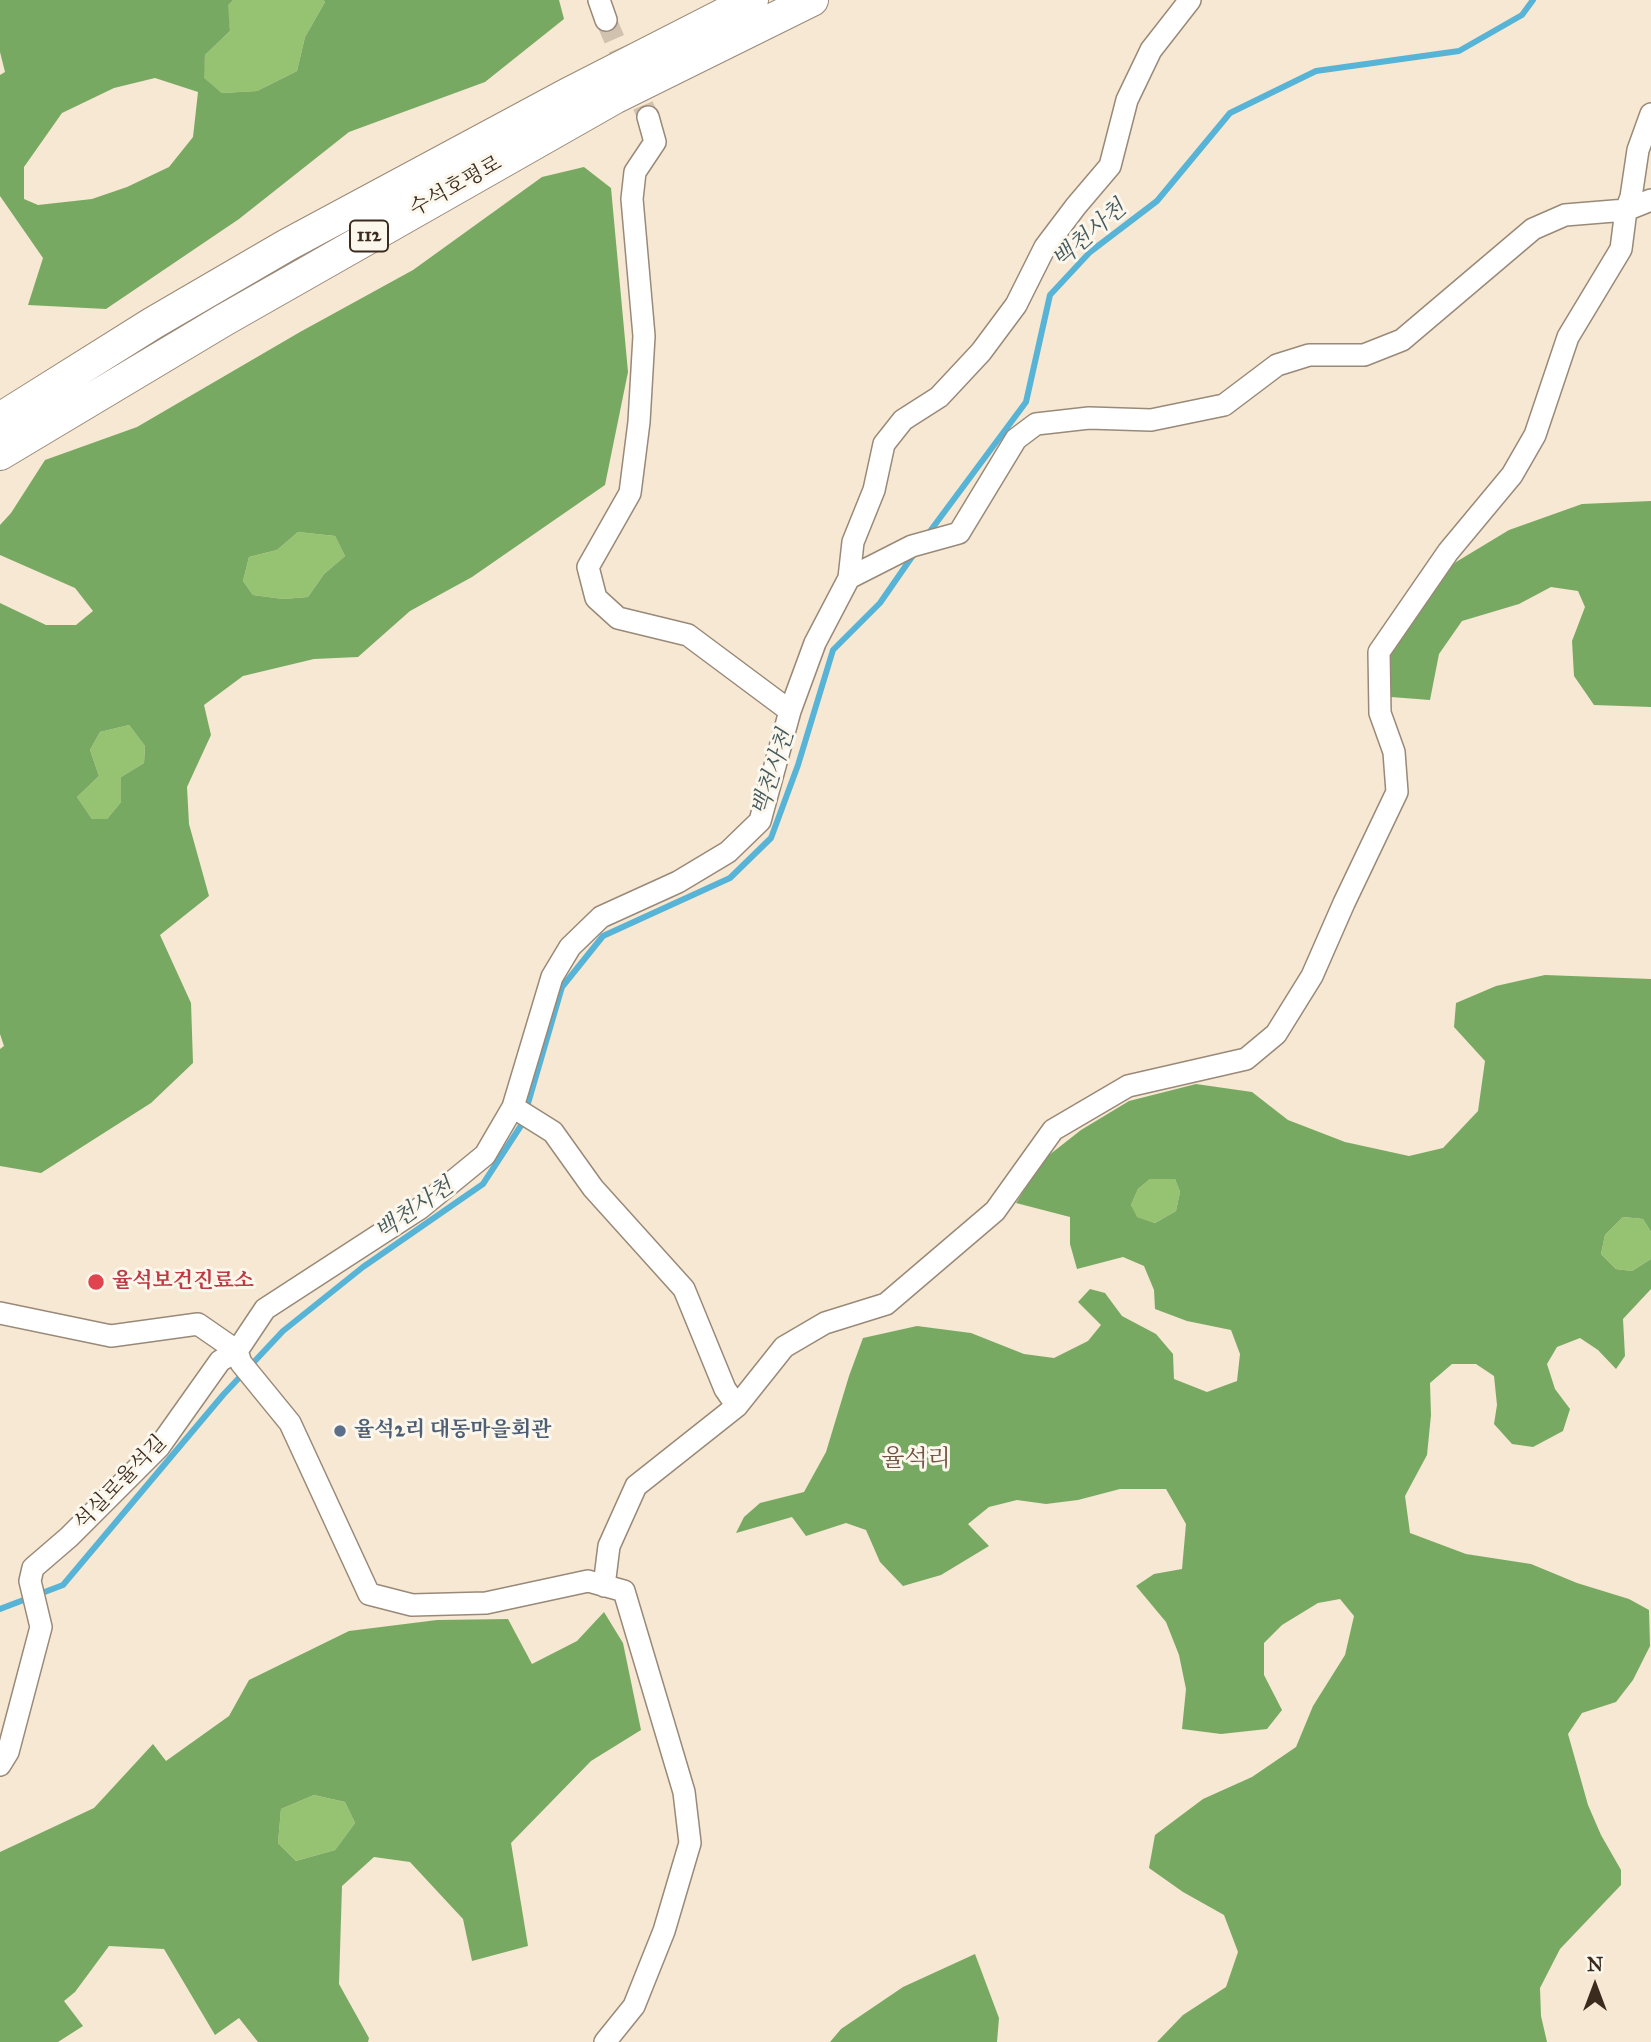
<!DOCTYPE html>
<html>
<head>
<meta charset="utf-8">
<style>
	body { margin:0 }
	#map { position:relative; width:1651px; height:2042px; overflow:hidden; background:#f7e8d3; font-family:"IM FELL Great Primer",serif }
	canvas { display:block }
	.north { position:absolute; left:1560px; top:1951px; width:70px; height:70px; -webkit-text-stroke:5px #fbf7ec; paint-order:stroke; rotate:0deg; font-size:19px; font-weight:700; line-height:28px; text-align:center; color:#3b2a1e }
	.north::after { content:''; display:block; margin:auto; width:24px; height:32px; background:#3b2a1e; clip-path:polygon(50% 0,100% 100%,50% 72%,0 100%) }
</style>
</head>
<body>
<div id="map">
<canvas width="1651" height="2042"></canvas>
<div class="north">N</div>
</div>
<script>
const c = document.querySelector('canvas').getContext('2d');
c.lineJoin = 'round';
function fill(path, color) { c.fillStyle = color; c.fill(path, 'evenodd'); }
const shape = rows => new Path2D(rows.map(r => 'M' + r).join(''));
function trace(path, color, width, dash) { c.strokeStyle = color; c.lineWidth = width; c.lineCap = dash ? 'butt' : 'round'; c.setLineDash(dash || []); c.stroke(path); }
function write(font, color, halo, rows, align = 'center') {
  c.font = font + ' "IM FELL Great Primer","Noto Serif KR",serif'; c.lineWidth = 6; c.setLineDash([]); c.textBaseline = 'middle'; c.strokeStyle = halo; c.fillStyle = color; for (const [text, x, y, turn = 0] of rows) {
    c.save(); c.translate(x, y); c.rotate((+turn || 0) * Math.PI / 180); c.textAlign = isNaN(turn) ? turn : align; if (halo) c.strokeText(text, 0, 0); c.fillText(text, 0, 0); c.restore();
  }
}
fill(shape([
	[233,0,323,0,325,2,305,37,297,71,257,91,222,93,203,78,205,55,230,31,227,5],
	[298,532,335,536,345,556,324,574,308,597,283,599,253,595,243,581,249,557,277,550],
	[129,725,145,746,144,763,121,777,121,802,107,819,92,819,77,797,99,776,90,750,100,732],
	[1150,1179,1175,1179,1180,1192,1176,1211,1155,1223,1136,1217,1131,1205,1138,1189],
	[1623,1217,1643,1219,1651,1232,1651,1259,1632,1271,1616,1269,1601,1254,1605,1235],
	[314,1795,345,1802,355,1823,335,1850,296,1861,278,1843,281,1809]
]), '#96c371');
fill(shape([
	[0,0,233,0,228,5,230,31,205,55,204,78,222,93,257,91,297,71,305,37,325,2,323,0,559,0,564,19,485,82,349,132,239,219,106,309,28,305,43,258,0,196,0,75,5,72,0,52],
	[155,78,198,92,193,137,169,167,127,187,92,199,38,205,24,199,24,167,62,113,114,88],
	[584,167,611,188,628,372,605,485,472,577,410,611,358,657,314,659,243,676,204,705,211,735,187,787,189,824,209,896,160,935,191,1003,193,1063,151,1103,41,1173,0,1166,0,1049,4,1046,0,1034,0,603,46,625,76,625,93,611,75,588,0,555,0,525,11,513,45,460,137,427,300,332,413,270,542,177],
	[298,532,335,536,345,556,324,574,308,597,283,599,253,595,243,581,249,557,277,550],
	[129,725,145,746,144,763,121,777,121,802,107,819,92,819,77,797,99,776,90,750,100,732],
	[1651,501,1651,707,1594,705,1574,676,1572,641,1585,607,1578,591,1551,587,1519,604,1462,621,1439,654,1430,700,1378,696,1383,666,1407,611,1456,562,1509,530,1582,504],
	[1545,975,1651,979,1651,1232,1643,1219,1623,1217,1605,1235,1601,1254,1616,1269,1632,1271,1651,1259,1651,1289,1623,1319,1625,1356,1616,1369,1598,1350,1580,1338,1557,1347,1547,1364,1555,1389,1570,1409,1563,1431,1533,1447,1512,1444,1494,1424,1497,1405,1494,1376,1476,1364,1452,1364,1430,1383,1431,1415,1427,1455,1405,1496,1410,1533,1466,1554,1531,1564,1577,1583,1629,1599,1649,1610,1650,1646,1633,1680,1616,1702,1582,1713,1568,1734,1588,1805,1601,1835,1621,1870,1621,1885,1560,1949,1540,1988,1541,2016,1547,2042,1157,2042,1183,2015,1226,1987,1238,1952,1224,1915,1183,1892,1149,1868,1155,1835,1203,1799,1252,1777,1296,1747,1313,1706,1345,1655,1354,1616,1340,1599,1318,1603,1282,1625,1264,1643,1264,1675,1282,1710,1267,1729,1221,1734,1182,1729,1186,1689,1179,1655,1166,1622,1136,1586,1154,1574,1182,1569,1186,1524,1166,1489,1120,1489,1078,1500,1046,1504,1017,1500,989,1507,968,1524,989,1546,941,1575,903,1586,880,1562,866,1530,846,1523,806,1536,792,1517,736,1533,744,1517,760,1503,804,1492,826,1452,849,1376,863,1338,917,1326,971,1333,1024,1354,1054,1358,1088,1341,1101,1325,1078,1302,1090,1289,1105,1293,1122,1316,1156,1334,1173,1354,1174,1379,1207,1392,1237,1381,1240,1354,1231,1330,1187,1321,1155,1309,1154,1290,1144,1266,1123,1257,1077,1269,1070,1244,1070,1217,1016,1203,1044,1159,1081,1130,1129,1101,1196,1084,1252,1092,1288,1120,1345,1142,1409,1156,1443,1148,1478,1111,1485,1061,1454,1027,1456,1003,1496,986],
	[1150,1179,1175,1179,1180,1192,1176,1211,1155,1223,1137,1217,1131,1205,1138,1189],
	[604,1612,623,1643,641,1730,591,1761,511,1843,528,1946,472,1961,463,1919,410,1862,374,1857,342,1886,339,1984,369,2038,368,2042,258,2042,239,2018,215,2035,164,1949,109,1946,75,1992,64,2001,83,2026,58,2042,0,2042,0,1852,94,1808,153,1744,166,1761,229,1716,249,1680,349,1631,437,1620,508,1619,532,1664,577,1641],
	[314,1795,345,1802,355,1823,335,1850,296,1861,278,1843,281,1809],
	[975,1954,999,2018,997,2042,830,2042,841,2029,903,1987]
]), '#78a963');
trace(shape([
	[928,534,1026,402,1050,295,1090,252,1157,201,1230,113,1316,71,1459,51,1522,15,1533,0],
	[0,1609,63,1585,223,1395,283,1331,363,1267,483,1184,522,1124,562,987,603,936,730,878,771,838,798,765,833,650,880,603,916,551]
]), '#57b4d6', 6);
trace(shape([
	[606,20,648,117]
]), '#d1c2af', 21, [21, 10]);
const minor = shape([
	[599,0,606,20],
	[648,117,655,142,635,172,632,199,644,336,639,422,630,493,588,567,596,598,618,618,688,635,790,711],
	[849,578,912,546,959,533,1016,439,1036,424,1089,418,1151,420,1224,405,1277,365,1309,355,1364,355,1402,340,1533,229,1565,215,1626,210,1651,200],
	[513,1107,553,1132,593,1188,684,1289,725,1389,737,1406],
	[0,1313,111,1336,198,1324,237,1351],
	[237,1351,241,1363,290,1423,369,1594,412,1605,486,1603,588,1581,624,1591,684,1792,690,1843,664,1931,634,2006,605,2042],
	[604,1586,609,1546,636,1486,737,1406,784,1347,825,1323,886,1304,995,1211,1053,1130,1128,1086,1246,1059,1276,1034,1312,976,1344,903,1397,792,1394,752,1380,713,1379,652,1448,552,1512,475,1535,435,1568,337,1621,249,1626,210,1631,197,1638,150,1651,114],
	[0,1765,8,1752,41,1627,30,1581,33,1568,69,1537,159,1447,220,1361,237,1351,265,1309,419,1209,485,1155,513,1107,552,977,570,947,601,917,678,882,728,852,760,821,790,711,815,643,849,578,853,542,874,490,884,444,903,420,939,397,981,352,1016,305,1045,247,1076,206,1110,166,1127,100,1151,50,1190,0]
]);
const highway = shape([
	[0,419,153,323,287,245,568,94,752,0],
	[0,454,224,320,614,98,812,0]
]);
trace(minor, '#998978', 24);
trace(highway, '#998978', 34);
trace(minor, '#fff', 21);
trace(highway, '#fff', 32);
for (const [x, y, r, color] of [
	[96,1282,9,"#e0444e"],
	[340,1431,7,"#5c6f8a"]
]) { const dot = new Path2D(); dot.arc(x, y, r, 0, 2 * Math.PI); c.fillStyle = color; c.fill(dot); trace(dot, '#fbf7ec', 2.5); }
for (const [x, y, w] of [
	[369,236,38]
]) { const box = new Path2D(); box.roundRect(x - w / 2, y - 15.5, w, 31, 5); c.fillStyle = '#fbf7ec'; c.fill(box); trace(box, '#3b2a1e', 2); }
write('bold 19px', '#3b2a1e', null, [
	["112",369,236]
]);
write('21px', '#3b2a1e', '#fbf7ec', [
	["수석호평로",456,187,-29],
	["석실로율석길",121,1483,-46]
]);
write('bold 21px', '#be3a42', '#fbf7ec', [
	["율석보건진료소",112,1282]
], 'left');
write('bold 21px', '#4e5e75', '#fbf7ec', [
	["율석2리 대동마을회관",354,1431]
], 'left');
write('italic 23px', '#455a5e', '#fbf7ec', [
	["백천사천",1090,235,-41],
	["백천사천",774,773,-72],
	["백천사천",415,1210,-35]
]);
write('24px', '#715343', '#fbf7ec', [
	["율석리",916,1460]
]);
</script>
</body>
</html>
